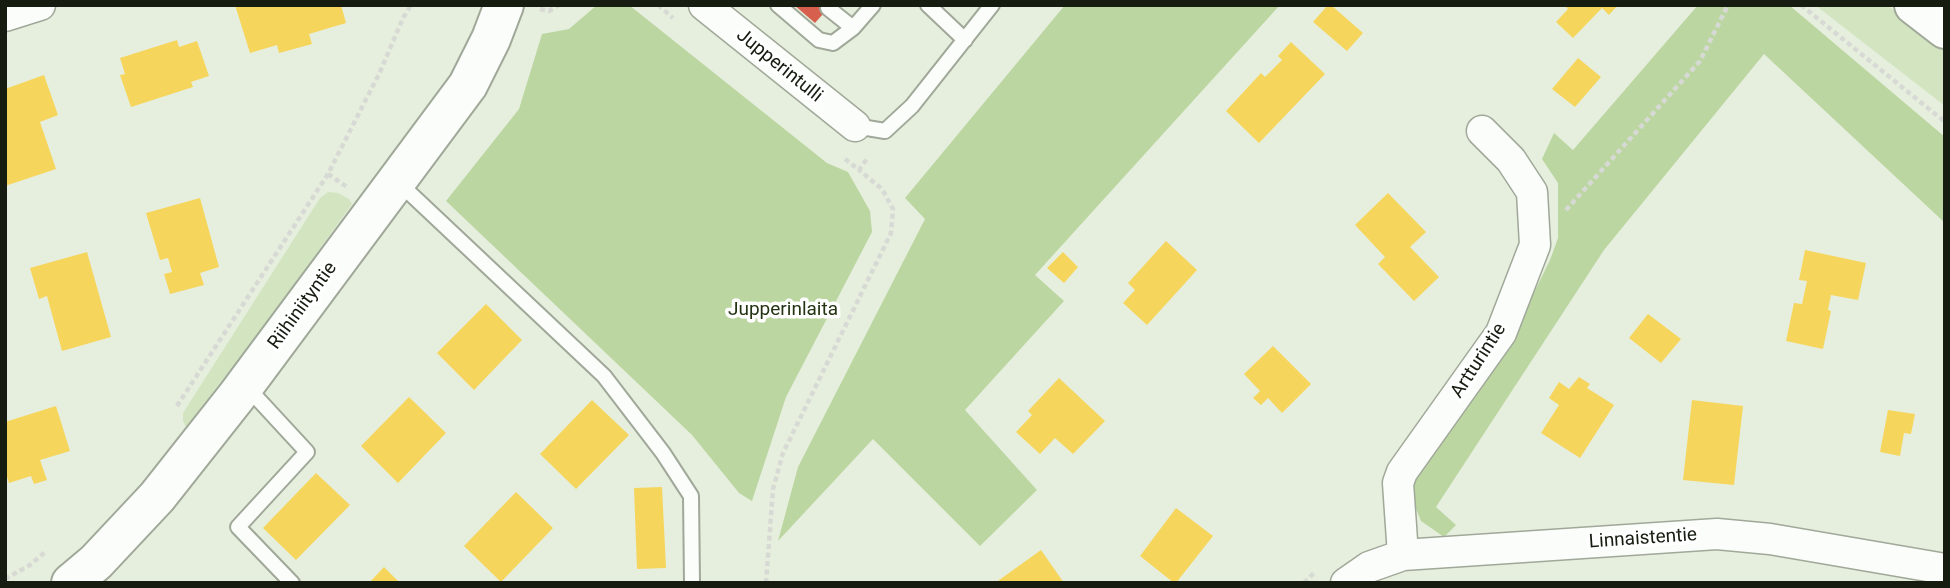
<!DOCTYPE html>
<html>
<head>
<meta charset="utf-8">
<style>
	body { margin:0 }
	#map { position:relative; width:1950px; height:588px; overflow:hidden; background:#e6efdd; font-family:Roboto,sans-serif }
	canvas { display:block }
	.frame { position:absolute; inset:0; border:7px solid #161c10; pointer-events:none }
</style>
</head>
<body>
<div id="map">
<canvas width="1950" height="588"></canvas>
<div class="frame"></div>
</div>
<script>
const c = document.querySelector('canvas').getContext('2d');
c.lineJoin = 'round';
function fill(path, color) { c.fillStyle = color; c.fill(path, 'evenodd'); }
const shape = rows => new Path2D(rows.map(r => 'M' + r).join(''));
function trace(path, color, width, dash) { c.strokeStyle = color; c.lineWidth = width; c.lineCap = dash ? 'butt' : 'round'; c.setLineDash(dash || []); c.stroke(path); }
function write(font, color, halo, rows, align = 'center') {
  c.font = font + ' Roboto,sans-serif'; c.lineWidth = 7; c.setLineDash([]); c.textBaseline = 'middle'; c.strokeStyle = halo; c.fillStyle = color; for (const [text, x, y, turn = 0] of rows) {
    c.save(); c.translate(x, y); c.rotate((+turn || 0) * Math.PI / 180); c.textAlign = isNaN(turn) ? turn : align; if (halo) c.strokeText(text, 0, 0); c.fillText(text, 0, 0); c.restore();
  }
}
fill(shape([
	[1815,5,1887,5,1945,51,1945,106],
	[328,192,338,193,349,199,352,204,270,318,186,427,183,421,183,413,320,198]
]), '#d2e5c0');
fill(shape([
	[597,5,629,5,827,163,848,172,870,211,872,232,786,397,752,501,739,493,692,435,446,201,519,109,542,34,569,29],
	[1065,5,1280,5,1035,275,1064,301,965,410,1037,490,980,546,873,439,778,541,798,467,925,219,905,198],
	[1698,5,1789,5,1945,137,1945,223,1764,54,1604,250,1436,507,1456,525,1444,537,1421,521,1412,499,1409,481,1521,319,1550,260,1558,238,1558,183,1542,159,1554,133,1573,150]
]), '#bcd6a2');
fill(shape([
	[235,5,341,5,346,23,309,34,312,44,279,53,277,45,250,53],
	[1328,5,1331,5,1363,33,1347,51,1313,22],
	[1564,5,1618,5,1609,15,1602,8,1573,38,1556,22,1568,9],
	[177,40,179,47,197,41,209,76,191,82,193,87,131,107,120,75,125,74,120,58],
	[1291,42,1325,74,1259,143,1226,111,1261,73,1265,77,1282,60,1278,56],
	[1578,58,1601,77,1575,107,1552,89],
	[44,75,58,115,40,122,56,169,5,186,5,89],
	[1388,193,1426,232,1410,247,1439,277,1414,301,1378,264,1385,257,1355,225],
	[200,198,219,267,200,273,204,285,170,294,164,274,172,272,168,258,160,260,146,213],
	[1166,241,1197,270,1147,325,1123,303,1135,290,1128,283],
	[1805,250,1866,263,1858,300,1831,295,1828,310,1831,311,1823,349,1786,341,1794,303,1802,304,1807,281,1799,280],
	[87,252,111,337,62,351,47,296,39,299,30,268],
	[1063,252,1078,267,1064,283,1047,268],
	[486,304,522,340,474,390,437,353],
	[1648,314,1681,339,1661,363,1629,338],
	[1273,346,1311,384,1282,413,1268,398,1261,405,1253,398,1260,391,1244,374],
	[1579,377,1590,384,1587,388,1614,405,1580,458,1541,433,1559,405,1549,398,1559,382,1569,389],
	[1059,378,1105,421,1073,454,1055,438,1040,454,1016,432,1032,415,1028,411],
	[409,397,446,433,398,483,361,446],
	[592,400,629,435,576,489,540,454],
	[1692,400,1743,406,1734,485,1683,480],
	[56,406,70,451,40,460,47,480,34,484,31,476,9,483,5,471,5,422],
	[1888,410,1915,414,1911,434,1904,433,1900,456,1880,452],
	[316,473,350,505,296,560,263,528],
	[662,487,666,568,637,569,634,488],
	[516,492,553,528,501,582,464,546],
	[1176,508,1213,536,1176,583,1174,583,1140,556],
	[1041,550,1064,583,995,583],
	[384,567,400,583,369,583]
]), '#f6d55c');
fill(shape([
	[794,5,831,5,815,23]
]), '#d6604d');
const service = shape([
	[778,5,819,40,833,43,853,28],
	[928,5,965,40],
	[828,8,853,28,873,5],
	[855,126,885,131,912,106,992,5],
	[397,181,604,376,663,453,691,496,692,583],
	[246,386,307,452,238,527,292,583]
]);
const minor = shape([
	[704,5,855,126],
	[5,16,40,5],
	[1403,555,1398,483,1402,472,1501,333,1535,245,1532,192,1511,160,1482,131],
	[1346,583,1369,567,1403,555,1717,534,1770,539,1945,569]
]);
const primary = shape([
	[1914,5,1945,29],
	[71,583,96,562,157,497,236,397,468,85,491,39,504,5]
]);
trace(service, '#a0a899', 18);
trace(minor, '#a0a899', 33);
trace(primary, '#a0a899', 42);
trace(shape([
	[658,5,673,18],
	[1801,5,1945,122],
	[540,9,549,11,559,5],
	[845,159,859,170,868,157],
	[328,174,347,187],
	[1566,210,1700,61,1728,5],
	[177,406,328,174,380,72,403,18,411,5],
	[5,579,30,565,45,552],
	[766,583,773,489,783,453,891,233,893,209,882,189,859,170],
	[1304,583,1314,573]
]), '#d7dad4', 4.5, [5, 3.5]);
trace(service, '#fbfdfa', 14);
trace(minor, '#fbfdfa', 30);
trace(primary, '#fbfdfa', 38);
write('19px', '#161c10', '#fff', [
	["Jupperintulli",779,66,39],
	["Riihiniityntie",303,306,-54],
	["Artturintie",1479,361,-57],
	["Linnaistentie",1643,539,-4]
]);
write('19px', '#243413', '#fff', [
	["Jupperinlaita",783,310]
]);
</script>
</body>
</html>
